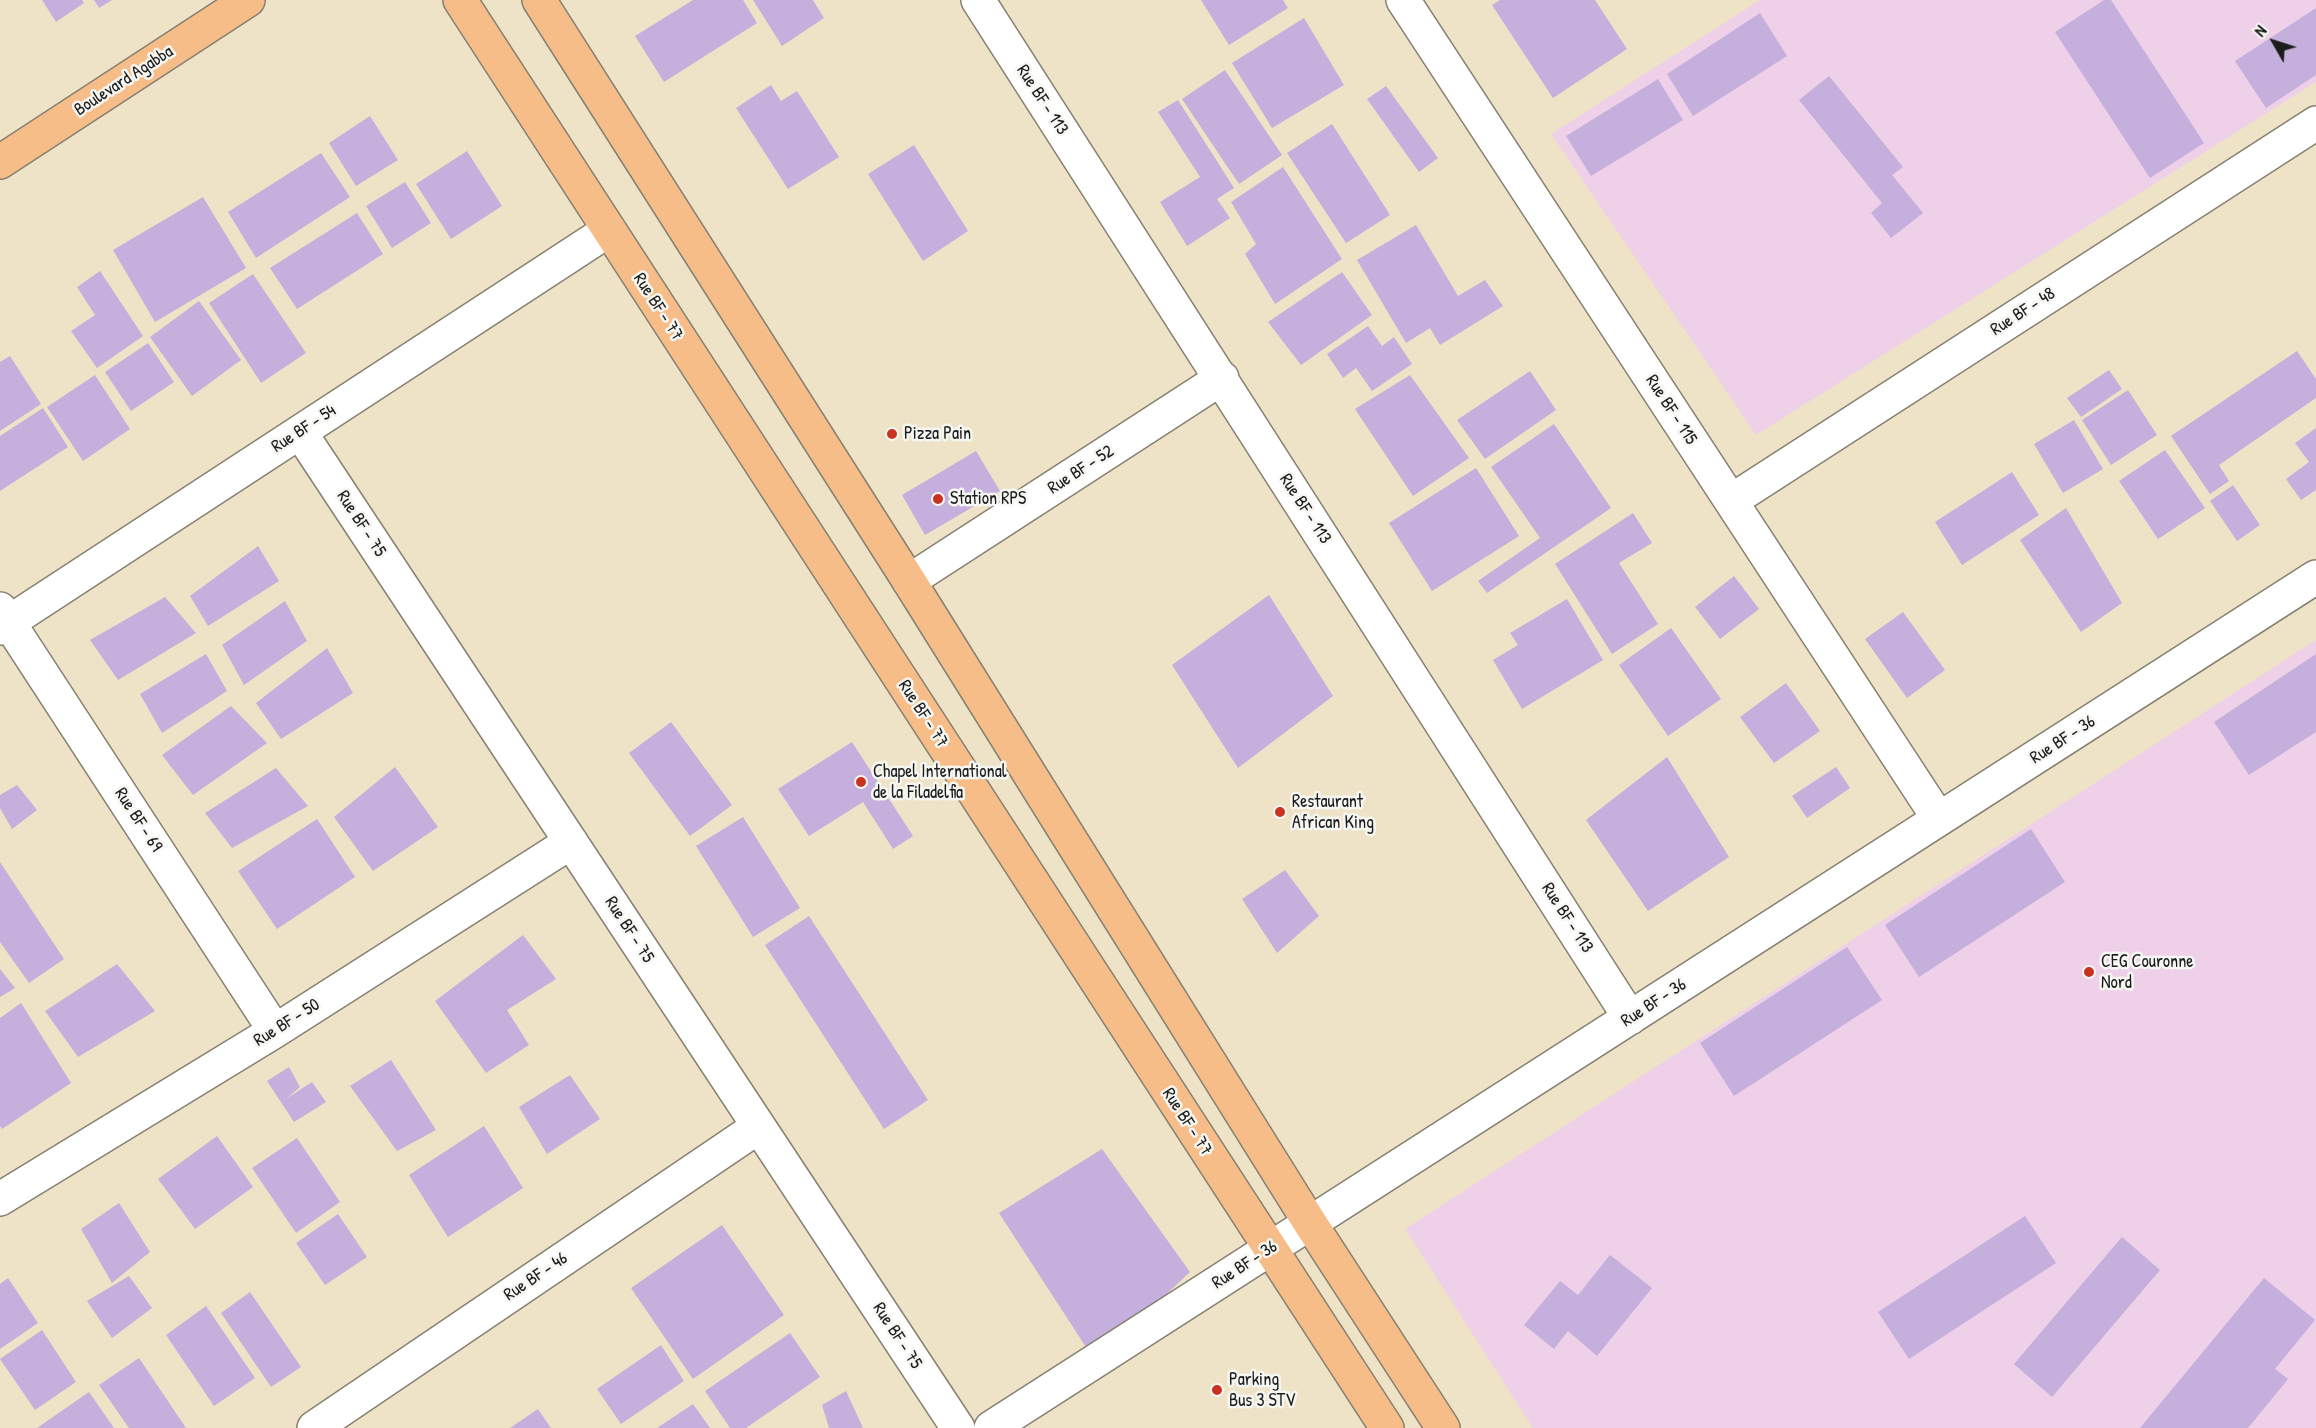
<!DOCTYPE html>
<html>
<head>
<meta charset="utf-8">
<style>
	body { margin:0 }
	#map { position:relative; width:2316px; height:1428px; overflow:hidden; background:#eee3c7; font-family:"Patrick Hand",sans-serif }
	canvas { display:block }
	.north { position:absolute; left:2244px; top:12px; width:60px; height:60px; -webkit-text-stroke:4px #f6f6f2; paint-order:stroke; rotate:309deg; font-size:16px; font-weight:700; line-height:24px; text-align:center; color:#1c1c1c }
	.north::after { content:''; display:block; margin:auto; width:21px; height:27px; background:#1c1c1c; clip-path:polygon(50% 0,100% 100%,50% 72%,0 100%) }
</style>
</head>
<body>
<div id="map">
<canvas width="2316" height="1428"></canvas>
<div class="north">N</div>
</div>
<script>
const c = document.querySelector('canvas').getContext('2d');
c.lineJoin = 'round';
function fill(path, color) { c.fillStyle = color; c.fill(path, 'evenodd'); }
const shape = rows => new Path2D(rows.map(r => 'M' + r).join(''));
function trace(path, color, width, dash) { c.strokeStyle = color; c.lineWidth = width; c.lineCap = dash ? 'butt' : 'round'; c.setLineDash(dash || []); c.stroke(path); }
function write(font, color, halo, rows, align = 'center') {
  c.font = font + ' "Patrick Hand",sans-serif'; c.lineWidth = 5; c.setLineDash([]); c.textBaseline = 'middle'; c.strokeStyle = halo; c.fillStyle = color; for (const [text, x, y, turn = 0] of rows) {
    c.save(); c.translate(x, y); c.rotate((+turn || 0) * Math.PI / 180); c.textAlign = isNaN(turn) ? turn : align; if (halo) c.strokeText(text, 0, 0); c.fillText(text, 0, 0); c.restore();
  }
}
fill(shape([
	[1760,0,2316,0,2316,82,1756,435,1551,134],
	[2316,640,2316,1428,1533,1428,1405,1229]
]), '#eed0e8');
fill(shape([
	[42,0,82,0,84,3,56,22],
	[94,0,112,0,99,8],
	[693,0,743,0,757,23,664,82,635,36],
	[753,0,813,0,824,18,782,46],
	[1201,0,1283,0,1288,8,1229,45],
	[1500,0,1595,0,1627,49,1553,98,1492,5],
	[2104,0,2111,0,2204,143,2150,178,2055,32],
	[2316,8,2316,75,2266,108,2235,61],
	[1760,13,1787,56,1693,116,1667,74],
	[1304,18,1344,85,1272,128,1232,63],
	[1225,70,1282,155,1239,184,1182,99],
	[1829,76,1903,167,1892,175,1923,213,1891,238,1871,213,1882,203,1799,100],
	[1658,79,1683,120,1591,176,1566,136],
	[771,85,781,101,797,91,839,157,788,189,736,108],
	[1386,86,1438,158,1419,172,1367,99],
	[1178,100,1234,188,1217,199,1230,218,1187,246,1160,202,1200,177,1158,112],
	[370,116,398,160,356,186,329,143],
	[1332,124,1390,215,1346,243,1287,153],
	[914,145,968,231,923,261,868,174],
	[467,151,502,206,451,239,416,184],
	[321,153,350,197,256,258,228,212],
	[1283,167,1342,259,1275,304,1245,254,1256,244,1231,202],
	[405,182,431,223,392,248,366,206],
	[203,197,246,268,155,322,113,250],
	[357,213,383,254,297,309,270,268],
	[1416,225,1458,296,1485,280,1503,306,1440,345,1430,328,1406,343,1357,260],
	[100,271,143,336,97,368,71,331,95,315,77,287],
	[1342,272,1372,315,1301,365,1268,322],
	[253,274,306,353,261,383,209,303],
	[199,301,241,360,192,396,150,337],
	[1368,326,1382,346,1394,337,1412,364,1372,391,1356,368,1343,378,1327,354],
	[148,343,174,382,131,411,105,372],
	[2297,351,2316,379,2316,398,2219,465,2229,481,2210,494,2171,436],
	[10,356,41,404,0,431,0,362],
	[2109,370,2122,389,2081,417,2067,398],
	[1530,371,1556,410,1485,459,1457,420],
	[95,375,130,429,83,461,47,407],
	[1410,375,1469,458,1413,496,1355,409],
	[2128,390,2157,435,2111,465,2082,420],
	[43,408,68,447,0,491,0,436],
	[2074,420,2103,469,2063,493,2034,444],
	[1554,424,1611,508,1487,593,1478,581,1540,538,1491,467],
	[2316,428,2316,490,2301,500,2286,479,2309,462,2295,443],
	[2165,450,2205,508,2158,539,2119,481],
	[976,451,1000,491,925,535,902,495],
	[1476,468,1519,536,1432,591,1389,523],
	[2012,472,2039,515,1962,565,1935,522],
	[2233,485,2260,525,2237,541,2210,501],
	[2066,508,2122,603,2081,632,2020,540],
	[1633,513,1652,543,1619,563,1658,624,1612,654,1555,564],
	[258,546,279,581,208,626,190,596],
	[1734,576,1759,609,1720,639,1695,607],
	[1269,595,1333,696,1238,768,1172,665],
	[165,597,196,633,118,680,90,640],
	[1567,599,1603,660,1522,709,1493,660,1518,645,1510,633],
	[285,601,307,641,244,685,222,645],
	[1903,612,1945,670,1907,698,1865,639],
	[1671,628,1721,699,1668,736,1619,665],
	[327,648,353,693,281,739,256,703],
	[206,654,227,691,162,733,140,694],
	[2316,654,2316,732,2249,775,2214,722],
	[1786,683,1820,731,1774,763,1740,717],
	[231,706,267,743,193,795,162,755],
	[671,722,732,805,690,836,629,753],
	[852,742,913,836,893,849,863,802,809,836,778,789],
	[1667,757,1729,857,1648,911,1586,820],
	[395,767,438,827,373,871,334,817],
	[1836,767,1850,788,1807,818,1792,796],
	[276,768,308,806,232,848,205,813],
	[17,785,37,810,12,829,0,808,0,795],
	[743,817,800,908,753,937,696,846],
	[317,819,355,877,277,929,238,871],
	[2031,829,2065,882,1919,977,1885,925],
	[0,862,64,959,29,983,0,942],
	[1285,870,1319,916,1277,953,1242,899],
	[809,916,928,1100,884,1129,765,945],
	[523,935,556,979,507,1010,529,1045,486,1073,435,1001],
	[1847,947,1882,1000,1734,1096,1700,1043],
	[117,964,155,1011,78,1057,45,1011],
	[0,969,15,988,0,997],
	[21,1003,71,1083,2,1129,0,1126,0,1018],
	[391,1060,436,1130,397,1151,350,1086],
	[289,1067,300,1087,286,1099,312,1082,326,1102,294,1122,267,1081],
	[570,1075,600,1119,547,1154,519,1107],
	[484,1126,523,1188,448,1237,409,1175],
	[217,1136,253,1187,195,1229,158,1179],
	[297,1138,340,1202,296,1233,252,1168],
	[1102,1149,1190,1272,1095,1361,999,1213],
	[119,1203,150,1252,112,1283,81,1229],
	[338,1214,367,1257,325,1285,296,1243],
	[2025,1216,2056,1263,1909,1359,1878,1312],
	[722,1225,784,1315,693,1379,631,1288],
	[2122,1237,2160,1270,2052,1397,2014,1364],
	[1610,1255,1652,1288,1597,1356,1568,1331,1554,1349,1524,1325,1560,1281,1578,1295],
	[129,1276,152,1308,112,1338,87,1301],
	[8,1278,38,1323,0,1349,0,1284],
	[2264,1278,2315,1320,2275,1369,2288,1379,2248,1428,2140,1428],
	[250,1292,301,1367,271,1387,221,1313],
	[206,1306,255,1378,214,1406,166,1335],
	[42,1330,76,1382,35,1410,0,1359],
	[790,1333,820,1377,746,1428,730,1428,705,1391],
	[661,1345,684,1381,621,1424,597,1389],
	[139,1358,186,1428,129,1428,99,1385],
	[846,1391,863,1428,829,1428,822,1405],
	[89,1392,114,1428,37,1428],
	[693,1404,710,1428,657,1428],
	[538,1409,551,1428,510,1428]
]), '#c5afdc');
const minor = shape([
	[978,0,1630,1018],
	[1403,0,1939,819],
	[300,432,958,1428],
	[1731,501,2316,123],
	[909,581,1222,378],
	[0,609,275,1031],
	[0,628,609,230],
	[0,1199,275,1031,571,842],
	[314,1428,758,1127],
	[991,1428,2316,577]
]);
const major = shape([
	[460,0,1387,1428],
	[539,0,909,581,1310,1223,1443,1428],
	[0,162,248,0]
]);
trace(minor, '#858072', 36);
trace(major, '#858072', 36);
trace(minor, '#fff', 33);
trace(major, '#f7bd88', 33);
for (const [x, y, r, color] of [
	[892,434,6,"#c8321e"],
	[938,499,6,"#c8321e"],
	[861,782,6,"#c8321e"],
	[1280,812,6,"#c8321e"],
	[2089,972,6,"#c8321e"],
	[1217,1390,6,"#c8321e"]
]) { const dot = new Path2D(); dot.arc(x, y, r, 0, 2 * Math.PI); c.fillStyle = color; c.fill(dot); trace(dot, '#f6f6f2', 2); }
write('18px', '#1c1c1c', '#f6f6f2', [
	["Boulevard Agabba",124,81,-33],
	["Rue BF - 113",1042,100,57],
	["Rue BF - 77",658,307,57],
	["Rue BF - 48",2023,312,-33],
	["Rue BF - 115",1671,410,57],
	["Rue BF - 54",304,429,-33],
	["Rue BF - 52",1081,470,-33],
	["Rue BF - 113",1305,509,57],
	["Rue BF - 75",361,524,57],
	["Rue BF - 77",923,714,57],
	["Rue BF - 36",2063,740,-33],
	["Rue BF - 69",138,820,57],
	["Rue BF - 113",1567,918,57],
	["Rue BF - 75",629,930,57],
	["Rue BF - 36",1654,1003,-33],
	["Rue BF - 50",287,1023,-32],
	["Rue BF - 77",1187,1122,57],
	["Rue BF - 36",1245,1265,-33],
	["Rue BF - 46",536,1277,-34],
	["Rue BF - 75",897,1336,57]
]);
write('18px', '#1c1c1c', '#f6f6f2', [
	["Pizza Pain",904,434],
	["Station RPS",950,499],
	["Chapel International",873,772],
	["de la Filadelfia",873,793],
	["Restaurant",1292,802],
	["African King",1292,823],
	["CEG Couronne",2101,962],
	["Nord",2101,983],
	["Parking",1229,1380],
	["Bus 3 STV",1229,1401]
], 'left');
</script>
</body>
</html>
